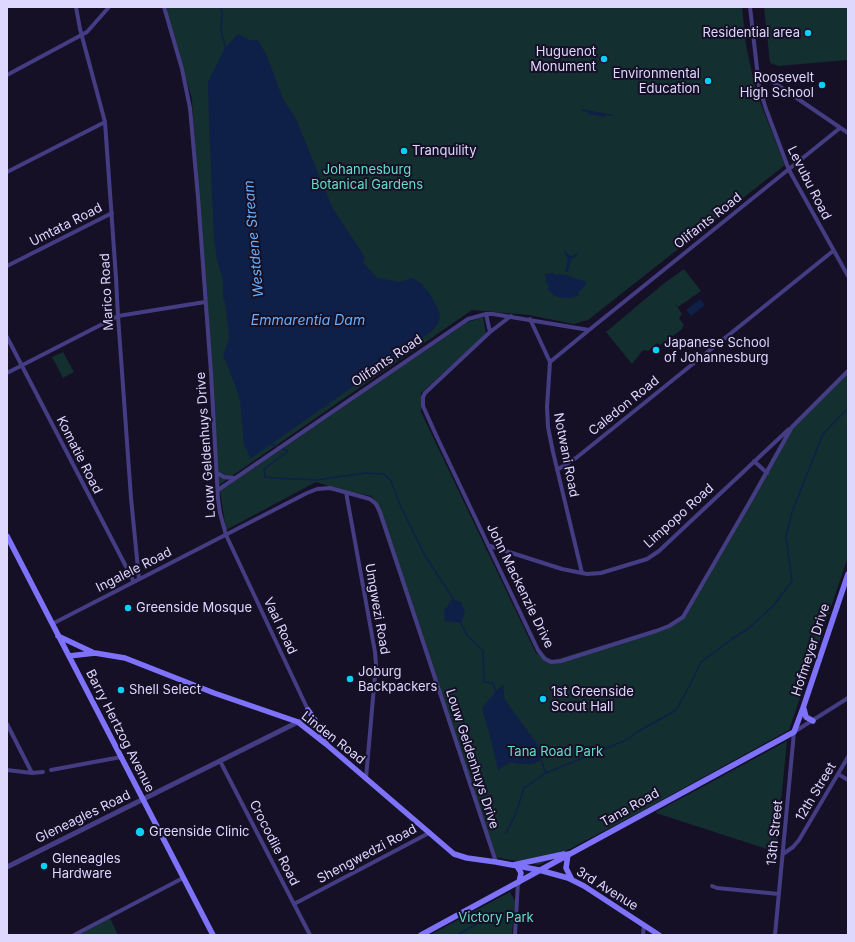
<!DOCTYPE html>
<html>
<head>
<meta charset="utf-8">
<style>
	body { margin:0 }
	#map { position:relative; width:855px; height:942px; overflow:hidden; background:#151026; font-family:Inter,sans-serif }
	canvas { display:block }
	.frame { position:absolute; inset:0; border:8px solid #ded7fe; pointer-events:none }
</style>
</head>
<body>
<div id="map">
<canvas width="855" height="942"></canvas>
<div class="frame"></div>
</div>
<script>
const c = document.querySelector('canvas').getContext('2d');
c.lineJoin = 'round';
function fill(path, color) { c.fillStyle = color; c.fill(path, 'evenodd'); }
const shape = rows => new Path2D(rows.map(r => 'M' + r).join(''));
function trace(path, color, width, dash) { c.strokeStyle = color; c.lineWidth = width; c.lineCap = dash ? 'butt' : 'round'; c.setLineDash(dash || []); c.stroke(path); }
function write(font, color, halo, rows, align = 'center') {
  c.font = font + ' Inter,sans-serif'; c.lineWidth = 4; c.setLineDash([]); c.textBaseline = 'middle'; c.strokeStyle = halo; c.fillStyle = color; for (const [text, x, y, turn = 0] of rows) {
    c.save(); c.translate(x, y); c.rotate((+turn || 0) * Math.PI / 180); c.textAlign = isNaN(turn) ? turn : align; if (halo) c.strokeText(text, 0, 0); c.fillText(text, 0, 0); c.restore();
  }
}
fill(shape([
	[165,7,742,7,746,45,756,92,785,165,588,320,573,324,529,315,472,310,219,485,204,301,192,99],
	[764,7,848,7,848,60,778,66,770,63],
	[684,269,701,291,678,307,673,300,682,314,679,318,684,325,681,330,660,345,657,343,648,351,643,350,632,364,606,332,662,285],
	[483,317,486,334,421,393,421,412,536,653,554,660,667,626,683,616,790,426,848,373,848,557,789,730,640,812,539,865,494,857,372,496,344,491,316,482,226,530,220,491,466,323],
	[63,352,74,372,63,378,52,357],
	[787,741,776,852,656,813,656,812],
	[510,892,515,901,512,935,430,935],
	[110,918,118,935,75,935]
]), '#142f30');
fill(shape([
	[238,34,250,40,258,40,267,56,283,99,296,119,332,207,365,257,363,262,377,278,400,282,412,278,421,283,430,294,440,313,439,323,432,331,250,459,248,452,244,445,240,401,235,384,223,355,229,340,229,335,225,302,223,298,223,280,217,260,214,239,209,122,208,82,225,48],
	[582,109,613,115,612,116,605,115,605,117,588,114,588,112,581,111],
	[564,250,566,251,567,254,570,256,573,256,576,253,578,254,575,257,571,259,568,272,565,272,568,258,565,255],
	[554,273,554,275,557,275,557,274,566,275,587,282,585,286,578,293,579,295,571,298,560,298,554,295,547,289,549,287,546,281,545,274],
	[700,299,705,305,691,316,686,310],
	[453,599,461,602,465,613,461,623,445,621,444,610],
	[503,685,505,700,538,745,541,760,533,764,521,764,510,762,498,770,491,740,482,708,496,691]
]), '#0e2047');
trace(shape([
	[221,7,222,15,221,31,226,49],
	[271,444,278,447],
	[282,449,288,451,264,469,265,477,276,478,316,480,365,473,384,474,391,481,401,507,424,554,454,600],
	[461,623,467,635,483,651,484,682,493,683,496,692],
	[546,773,626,740,639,731,676,710,690,685,701,662,732,639,749,628,774,605,792,581,786,537,792,512,823,434,848,408],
	[506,833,516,813,524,788,546,773,541,760,539,759],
	[457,935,498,912]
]), '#0e2047', 1.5);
trace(shape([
	[76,7,80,29,105,122,116,278,118,316,131,498,139,579],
	[164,7,182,69,190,108,198,197,211,373,218,499,220,513,226,535,308,710,304,718,298,722],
	[750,7,759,86,766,109,789,170,848,276],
	[757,71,848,133],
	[7,75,87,32,109,7],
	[7,172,105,122],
	[7,266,112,213],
	[486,314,490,332,425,393,423,397,423,406,436,435,538,650,545,659,551,662,561,661,656,631,669,626,683,617,751,500,792,427,848,371],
	[530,319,550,362,547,407,548,427,553,452,582,573],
	[490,332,511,316],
	[7,337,134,582],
	[550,362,589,330],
	[7,373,118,316,205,302],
	[754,461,767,473],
	[557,470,576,458,833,251],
	[217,473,224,477,234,478],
	[218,490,468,319,486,314,493,314,589,330,840,128],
	[346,492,375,652,376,664,366,778],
	[490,546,562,569,587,574,601,573,647,559,659,551,789,429],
	[52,624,307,493,317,489,330,488,370,499,376,504,380,512,496,862],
	[7,724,32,773],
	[220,761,310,935],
	[7,770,32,773,43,772],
	[51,770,121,757],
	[838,774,848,780],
	[783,854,793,847,799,840,848,757],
	[712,886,717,888,779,894],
	[294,904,429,833],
	[74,935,183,878],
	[515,935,518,882],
	[643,935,644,925],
	[775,935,794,732,848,698]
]), '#443d83', 4);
trace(shape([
	[7,867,298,722]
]), '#443d83', 5);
trace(shape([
	[7,536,213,935],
	[58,636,92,652],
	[69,656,95,653,125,658,214,693,298,722,326,744,454,854,467,858,496,862,539,870,568,878,584,886,659,935],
	[804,709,806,717,813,721],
	[308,710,315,720,326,743],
	[568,854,566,868,572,880],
	[513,865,564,854],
	[517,866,521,873,519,882],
	[421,935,794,732,803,708,848,574]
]), '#7e72fa', 5.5);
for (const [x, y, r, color] of [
	[808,33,4,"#0bd0f6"],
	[604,59,4,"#0bd0f6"],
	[708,81,4,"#0bd0f6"],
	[822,85,4,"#0bd0f6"],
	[404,151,4,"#0bd0f6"],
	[656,350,4,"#0bd0f6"],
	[128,608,4,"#0bd0f6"],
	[350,679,4,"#0bd0f6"],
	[121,690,4,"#0bd0f6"],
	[543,699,4,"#0bd0f6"],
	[140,832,5,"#0bd0f6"],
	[44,866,4,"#0bd0f6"]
]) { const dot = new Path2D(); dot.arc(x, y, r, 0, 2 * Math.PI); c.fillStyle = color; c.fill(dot); trace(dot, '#151026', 1.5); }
write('13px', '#ded7fe', '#151026', [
	["Residential area",800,33,"right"],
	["Huguenot",596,52,"right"],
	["Monument",596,67,"right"],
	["Environmental",700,74,"right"],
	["Education",700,89,"right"],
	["Roosevelt",814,78,"right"],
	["High School",814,93,"right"],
	["Tranquility",412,151],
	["Japanese School",664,343],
	["of Johannesburg",664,358],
	["Greenside Mosque",136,608],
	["Joburg",358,672],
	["Backpackers",358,687],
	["Shell Select",129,690],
	["1st Greenside",551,692],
	["Scout Hall",551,707],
	["Greenside Clinic",149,832],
	["Gleneagles",52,859],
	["Hardware",52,874]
], 'left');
write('13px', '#65dcc5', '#151026', [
	["Johannesburg",367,170],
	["Botanical Gardens",367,185],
	["Tana Road Park",555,752],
	["Victory Park",496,918]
]);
write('13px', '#ded7fe', '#151026', [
	["Levubu Road",809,183,63],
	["Olifants Road",708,221,-38],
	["Umtata Road",66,225,-27],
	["Marico Road",107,292,-93],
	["Olifants Road",387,361,-34],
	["Caledon Road",624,406,-39],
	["Louw Geldenhuys Drive",206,445,-94],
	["Komatie Road",79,455,63],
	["Notwani Road",566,455,79],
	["Limpopo Road",679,516,-42],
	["Ingalele Road",134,570,-27],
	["John Mackenzie Drive",520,586,64],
	["Umgwezi Road",377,609,80],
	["Vaal Road",280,626,65],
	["Hofmeyer Drive",811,650,-72],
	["Barry Hertzog Avenue",120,731,63],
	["Linden Road",333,738,38],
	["Louw Geldenhuys Drive",472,759,72],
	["12th Street",816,792,-59],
	["Tana Road",630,808,-29],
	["Gleneagles Road",83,817,-26],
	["13th Street",775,833,-84],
	["Crocodile Road",274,843,63],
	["Shengwedzi Road",367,854,-28],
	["3rd Avenue",607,889,32]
]);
write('italic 14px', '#69aef9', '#151026', [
	["Westdene Stream",254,239,-95],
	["Emmarentia Dam",308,321]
]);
</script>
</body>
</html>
